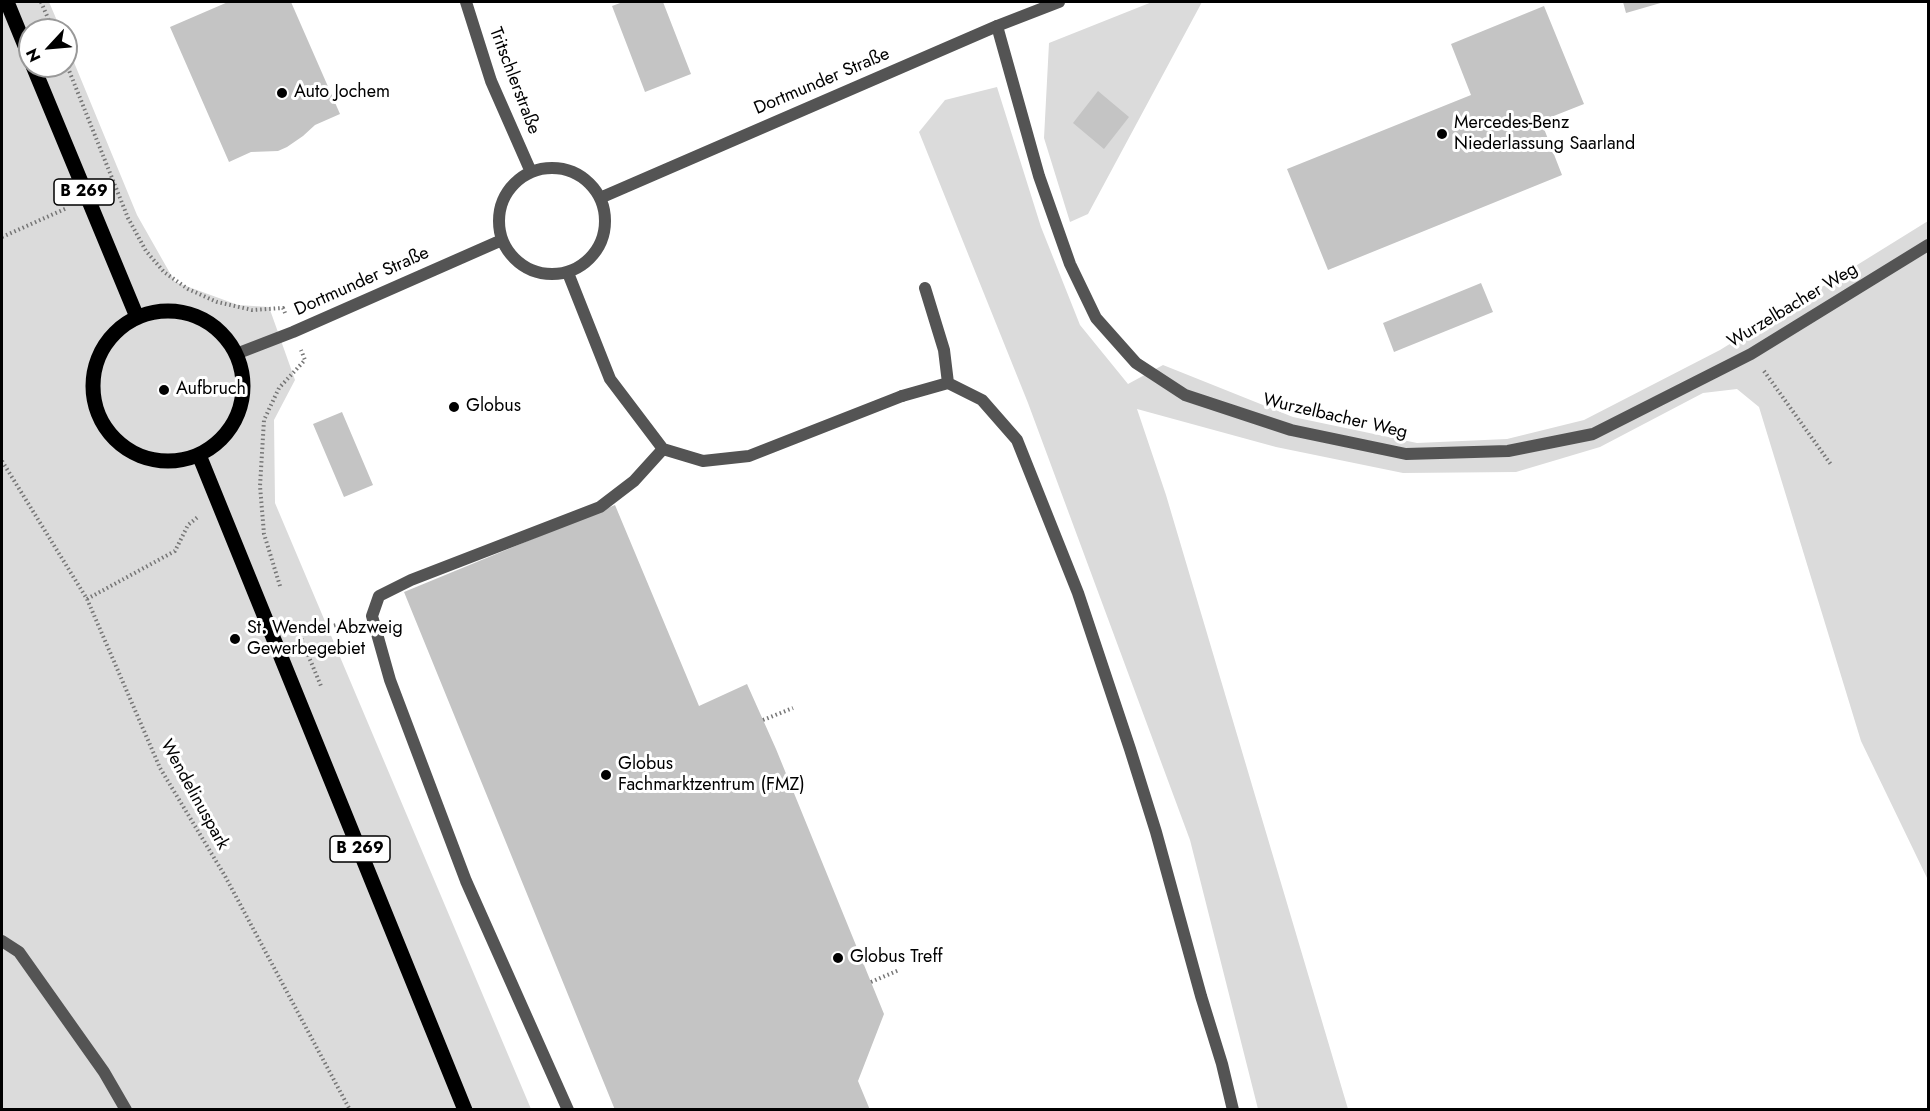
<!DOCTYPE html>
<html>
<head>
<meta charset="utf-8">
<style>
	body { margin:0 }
	#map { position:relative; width:1930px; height:1111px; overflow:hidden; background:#fff; font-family:Jost,sans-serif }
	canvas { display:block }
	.frame { position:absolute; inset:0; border:3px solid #000; pointer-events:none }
	.north { position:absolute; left:18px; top:18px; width:60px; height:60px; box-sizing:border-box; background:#fff; border:2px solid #999; border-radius:50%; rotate:244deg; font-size:16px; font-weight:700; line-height:24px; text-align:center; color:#000 }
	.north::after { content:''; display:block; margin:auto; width:21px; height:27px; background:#000; clip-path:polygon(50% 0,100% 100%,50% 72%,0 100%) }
</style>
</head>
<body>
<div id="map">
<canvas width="1930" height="1111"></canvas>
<div class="frame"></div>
<div class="north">N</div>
</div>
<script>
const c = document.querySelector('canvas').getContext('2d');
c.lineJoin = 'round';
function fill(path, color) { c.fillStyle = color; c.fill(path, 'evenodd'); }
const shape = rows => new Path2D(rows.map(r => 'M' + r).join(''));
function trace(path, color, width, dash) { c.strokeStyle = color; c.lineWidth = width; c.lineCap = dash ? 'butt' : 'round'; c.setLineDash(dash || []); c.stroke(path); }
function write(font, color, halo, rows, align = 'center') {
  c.font = font + ' Jost,sans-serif'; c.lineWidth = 6; c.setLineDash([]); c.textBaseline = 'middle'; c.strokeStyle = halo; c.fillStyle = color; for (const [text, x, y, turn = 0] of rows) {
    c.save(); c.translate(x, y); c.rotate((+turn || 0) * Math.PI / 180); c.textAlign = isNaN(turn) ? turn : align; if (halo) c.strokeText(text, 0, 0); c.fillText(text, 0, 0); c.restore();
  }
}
fill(shape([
	[2,2,49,2,61,30,30,30,30,66,66,66,66,43,137,215,175,282,238,305,269,307,295,380,274,420,275,503,531,1109,2,1110],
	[1152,2,1202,2,1088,214,1070,222,1044,138,1049,43],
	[997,87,1041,227,1080,325,1128,384,1163,365,1293,417,1417,443,1507,439,1584,420,1720,350,1928,221,1928,880,1861,741,1759,407,1737,389,1703,393,1600,447,1516,472,1403,473,1276,447,1137,409,1166,495,1348,1109,1258,1109,1190,840,1028,403,919,132,945,100]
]), '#dbdbdb');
fill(shape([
	[228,2,291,2,340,114,315,125,303,136,287,147,278,151,251,152,229,162,170,27],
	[623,2,663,2,691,74,645,92,612,6],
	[1623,2,1664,2,1626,13],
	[1544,6,1584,104,1541,121,1562,175,1328,270,1287,169,1471,95,1451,44],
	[1098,91,1129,117,1104,149,1073,123],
	[1481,283,1493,312,1394,352,1383,323],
	[342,412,373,485,344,497,313,424],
	[615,505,699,706,747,684,776,749,884,1014,858,1081,870,1110,615,1110,404,592]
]), '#c4c4c4');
const primary = shape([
	[7,2,30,58],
	[33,66,137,317],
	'93 386a75 75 0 1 1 150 0a75 75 0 1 1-150 0Z',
	[199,455,465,1110]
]);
trace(primary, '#dbdbdb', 16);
trace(shape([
	[41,2,53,30],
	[66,63,128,218,146,251,164,272,188,289,217,302,252,310,283,308,285,313],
	[2,237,67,208],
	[1764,371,1832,466],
	[2,461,87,599,160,768,225,876,350,1110],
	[280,586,264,534,260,486,264,420,279,388,305,360,301,350],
	[87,599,175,551,188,525,199,516],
	[296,626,321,686],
	[299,634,353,621],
	[763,720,793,708],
	[871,982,899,970]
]), '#767676', 4, [1.5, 3]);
trace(shape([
	[997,26,1039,176,1070,264,1096,318,1136,363,1185,395,1291,430,1406,454,1508,451,1593,434,1751,354,1928,245],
	[925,288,944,350,948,383],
	[902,396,948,383,982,400,1017,440,1078,593,1130,749,1156,832,1201,996,1222,1064,1233,1110],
	[2,941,19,952,104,1072,126,1110],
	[568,1110,466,881,390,680,372,616,379,596,411,580,600,507,634,481,663,449]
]), '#545454', 12);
trace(shape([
	[466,2,491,81,531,172],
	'499 221a53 53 0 1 1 106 0a53 53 0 1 1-106 0Z',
	[600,198,997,26,1059,2],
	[568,273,610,379,663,449,703,461,749,456,902,396],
	[236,354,293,332,502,240]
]), '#545454', 12);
trace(primary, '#000', 15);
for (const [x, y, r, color] of [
	[282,93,6,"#000"],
	[1442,134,6,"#000"],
	[164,390,6,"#000"],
	[454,407,6,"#000"],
	[235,639,6,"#000"],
	[606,775,6,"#000"],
	[838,958,6,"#000"]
]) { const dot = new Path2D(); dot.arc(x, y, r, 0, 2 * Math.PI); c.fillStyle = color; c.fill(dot); trace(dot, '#fff', 2); }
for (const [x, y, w] of [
	[84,192,60],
	[360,849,60]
]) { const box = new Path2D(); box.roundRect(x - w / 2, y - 13, w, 26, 4.5); c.fillStyle = '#fff'; c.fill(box); trace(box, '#000', 1.5); }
write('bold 16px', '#000', null, [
	["B 269",84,192],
	["B 269",360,849]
]);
write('18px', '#000', '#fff', [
	["Tritschlerstraße",514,81,69],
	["Dortmunder Straße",822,82,-23],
	["Dortmunder Straße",362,282,-24],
	["Wurzelbacher Weg",1793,306,-31],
	["Wurzelbacher Weg",1335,417,13],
	["Wendelinuspark",194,795,61]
]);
write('18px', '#000', '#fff', [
	["Auto Jochem",294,93],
	["Mercedes-Benz",1454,124],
	["Niederlassung Saarland",1454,145],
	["Aufbruch",176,390],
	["Globus",466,407],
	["St. Wendel Abzweig",247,629],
	["Gewerbegebiet",247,650],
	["Globus",618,765],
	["Fachmarktzentrum (FMZ)",618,786],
	["Globus Treff",850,958]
], 'left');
</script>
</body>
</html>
